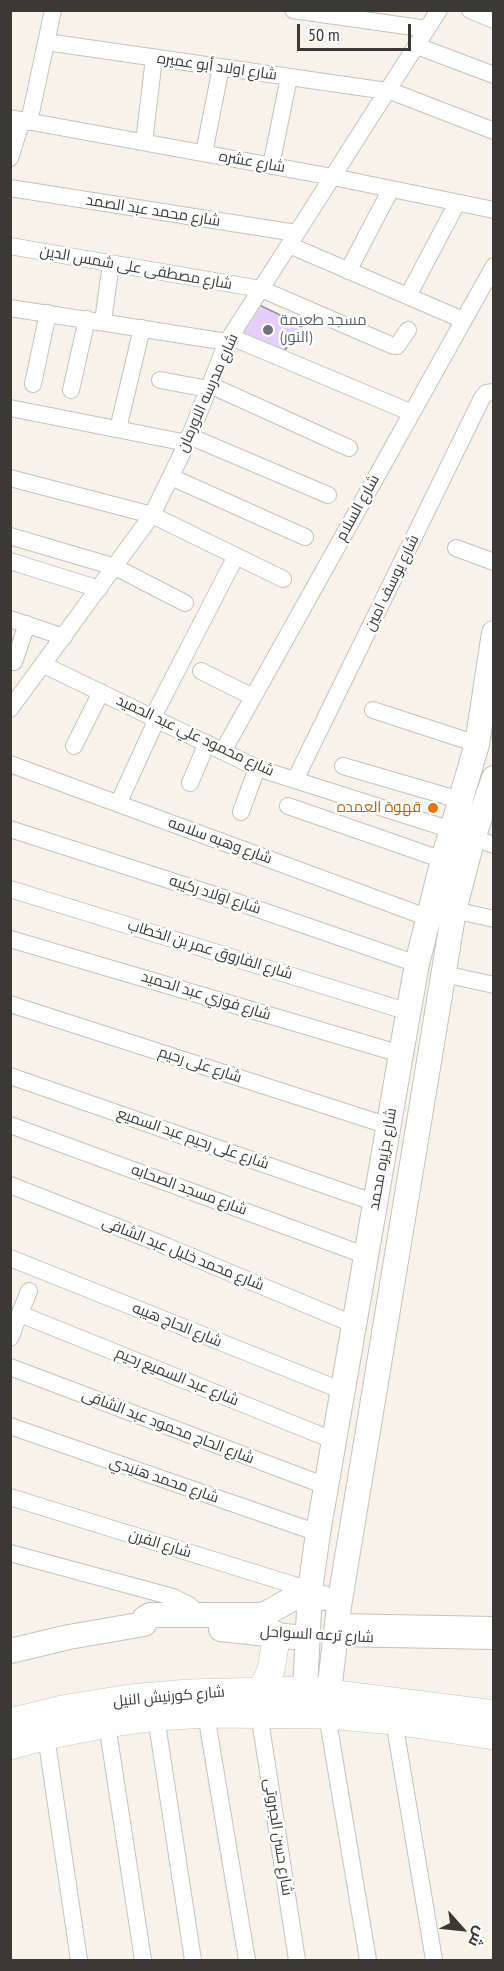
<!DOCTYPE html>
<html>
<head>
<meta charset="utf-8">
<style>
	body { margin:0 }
	#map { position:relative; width:504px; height:1971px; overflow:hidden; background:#f7f2ea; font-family:"PT Sans Narrow",Cairo,sans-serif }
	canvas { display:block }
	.frame { position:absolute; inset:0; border:12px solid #3a3935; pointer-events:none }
	.north { position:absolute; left:432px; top:1899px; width:60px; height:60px; -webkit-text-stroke:4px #fff; paint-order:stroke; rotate:117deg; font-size:16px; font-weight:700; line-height:24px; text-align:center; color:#3a3935 }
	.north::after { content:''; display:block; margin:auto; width:21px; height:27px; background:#3a3935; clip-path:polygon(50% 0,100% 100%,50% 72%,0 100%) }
	.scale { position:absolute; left:297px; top:24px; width:114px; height:27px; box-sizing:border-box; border:3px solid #3a3935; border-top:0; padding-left:8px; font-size:18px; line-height:21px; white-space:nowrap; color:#3a3935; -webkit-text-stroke:4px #fff; paint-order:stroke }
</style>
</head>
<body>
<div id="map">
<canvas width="504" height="1971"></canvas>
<div class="frame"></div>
<div class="north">ش</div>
<div class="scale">50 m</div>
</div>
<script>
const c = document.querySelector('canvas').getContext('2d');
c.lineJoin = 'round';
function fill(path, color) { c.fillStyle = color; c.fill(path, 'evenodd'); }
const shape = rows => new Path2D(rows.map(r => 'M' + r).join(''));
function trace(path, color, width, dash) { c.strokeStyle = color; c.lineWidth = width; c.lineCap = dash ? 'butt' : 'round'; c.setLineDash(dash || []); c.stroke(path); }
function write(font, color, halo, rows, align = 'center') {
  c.font = font + ' "PT Sans Narrow",Cairo,sans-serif'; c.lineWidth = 5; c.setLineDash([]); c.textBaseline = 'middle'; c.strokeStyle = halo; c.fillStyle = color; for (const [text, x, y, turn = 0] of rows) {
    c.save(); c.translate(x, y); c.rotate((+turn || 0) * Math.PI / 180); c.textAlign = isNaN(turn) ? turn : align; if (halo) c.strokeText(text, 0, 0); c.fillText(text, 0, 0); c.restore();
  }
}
const building = shape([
	[255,303,301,325,282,355,234,335,255,303]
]);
fill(building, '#e5cefc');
trace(building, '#96929a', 1.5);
const street = shape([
	[293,10,427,29],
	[470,10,494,20],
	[46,42,387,91],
	[417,46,494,75],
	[388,90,494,131],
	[10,118,333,177,494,210],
	[29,122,53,10],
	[144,142,154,58],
	[204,153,221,67],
	[10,158,22,120],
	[271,166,289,77],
	[10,188,296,233],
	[289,245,463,320],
	[10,246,261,289,391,345,397,346,408,330],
	[348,271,391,189],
	[408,296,457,203],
	[10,308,227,342],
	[103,321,111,264],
	[231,337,412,413],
	[160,380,208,389],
	[33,384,48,313],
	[210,385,349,448],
	[71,390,87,319],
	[10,408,187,443],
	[118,429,142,328],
	[189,436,328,495],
	[171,477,305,537],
	[10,478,152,515,283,579],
	[10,536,115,567,185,603],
	[456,548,494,562],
	[10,561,99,589],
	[10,619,64,637],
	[14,662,27,624],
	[44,665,257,768,452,830],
	[201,671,253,697],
	[10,709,152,515,187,443,227,342,439,10],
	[373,710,477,744],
	[153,717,236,556],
	[74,746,101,692],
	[223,751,494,266],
	[10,764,429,918],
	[343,766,460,800],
	[295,780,482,398,486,393,494,392],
	[190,783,207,743],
	[118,804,157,719],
	[288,806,443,860],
	[241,812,257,768],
	[10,829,240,903,417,964],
	[473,838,494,845],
	[10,889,409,1012],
	[454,910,494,919],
	[10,939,401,1054],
	[444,974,494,985],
	[10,1004,389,1126],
	[10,1076,376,1203],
	[10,1125,367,1256],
	[10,1185,166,1246,355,1325],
	[10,1258,343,1391],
	[20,1314,335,1441],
	[10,1338,29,1291],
	[10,1367,326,1486],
	[10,1426,318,1533],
	[10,1497,310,1590],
	[10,1553,173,1597,189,1605,199,1615],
	[337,1622,494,1625],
	[335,1638,494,1641],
	[259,1713,297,1960],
	[206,1714,247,1960],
	[327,1715,368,1960],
	[156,1717,193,1960],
	[394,1721,434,1960],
	[107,1724,143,1960],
	[46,1736,79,1960]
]);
const secondary = shape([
	[144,1624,145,1618,150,1615,260,1615,267,1613,290,1600,300,1597,323,1598],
	[221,1629,294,1637],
	[10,1651,69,1637,144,1624],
	[305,1690,310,1590,318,1533,401,1054,417,964,443,860,477,744,494,633],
	[329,1692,339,1606,454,910,473,838,494,778]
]);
const primary = shape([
	[261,1691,271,1670,275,1646,274,1634],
	[10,1722,62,1709,130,1698,189,1693,305,1690,494,1714],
	[10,1746,46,1736,107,1724,156,1717,206,1714,327,1715,394,1721,494,1736]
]);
trace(street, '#c6c2b9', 18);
trace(secondary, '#c6c2b9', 26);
trace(primary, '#c6c2b9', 28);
trace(street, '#fff', 16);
trace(secondary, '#fff', 24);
trace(primary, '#fff', 27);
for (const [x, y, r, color] of [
	[268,330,6,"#6b7280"],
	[433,808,6,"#e8710a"]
]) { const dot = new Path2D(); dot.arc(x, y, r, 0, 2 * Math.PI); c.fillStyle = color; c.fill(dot); trace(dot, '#fff', 2); }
write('15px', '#3a3935', '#fff', [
	["شارع اولاد أبو عميره",217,67,8],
	["شارع عشره",252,162,10],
	["شارع محمد عبد الصمد",153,211,9],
	["شارع مصطفى على شمس الدين",136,268,10],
	["شارع مدرسه الاورمان",208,393,-66],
	["شارع السلام",358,508,-61],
	["شارع يوسف امين",392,583,-64],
	["شارع محمود علي عبد الحميد",195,736,25],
	["شارع وهبه سلامه",220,841,20],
	["شارع اولاد ركيبه",215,895,18],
	["شارع الفاروق عمر بن الخطاب",210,950,17],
	["شارع فوزي عبد الحميد",206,996,17],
	["شارع على رحيم",200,1065,18],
	["شارع على رحيم عبد السميع",193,1139,19],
	["شارع جزيره محمد",383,1159,-80],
	["شارع مسجد الصحابه",189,1190,20],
	["شارع محمد خليل عبد الشافى",183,1254,22],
	["شارع الحاج هيبه",177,1325,22],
	["شارع عبد السميع رحيم",177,1377,22],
	["شارع الحاج محمود عبد الشافى",168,1427,21],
	["شارع محمد هنيدي",164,1480,19],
	["شارع الفرن",160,1544,17],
	["شارع ترعه السواحل",317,1635,3],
	["شارع كورنيش النيل",169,1697,-5],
	["شارع حسن الجبروتى",278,1837,81]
]);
write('15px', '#5b616d', '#fff', [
	["مسجد طعيمة",280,321],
	["(النور)",280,338]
], 'left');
write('15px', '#c56008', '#fff', [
	["قهوة العمده",421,808]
], 'right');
</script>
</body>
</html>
